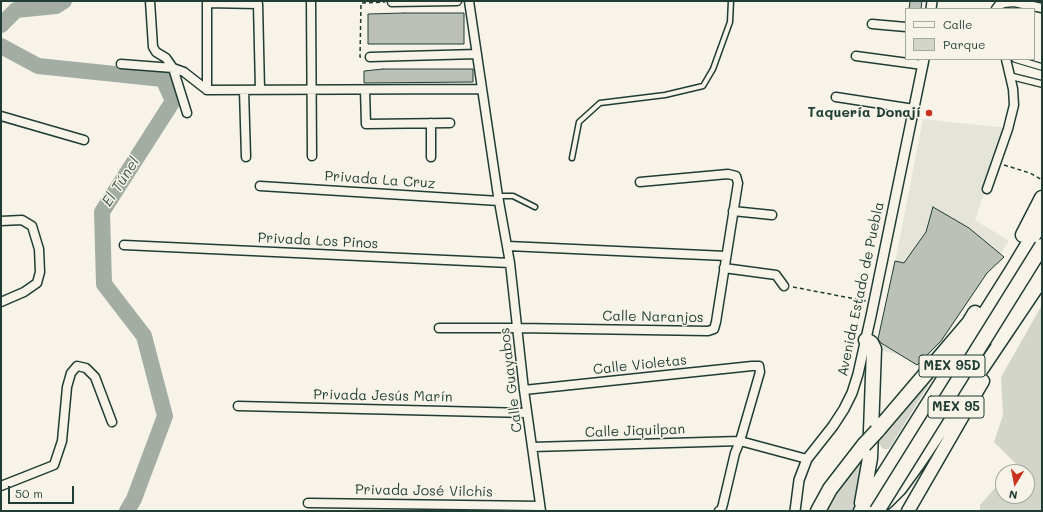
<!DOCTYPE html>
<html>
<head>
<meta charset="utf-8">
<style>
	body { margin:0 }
	#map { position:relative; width:1043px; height:512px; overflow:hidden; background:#f7f3e8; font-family:Mali,sans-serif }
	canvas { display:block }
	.frame { position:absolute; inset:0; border:2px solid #1f3d34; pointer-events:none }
	.legend { position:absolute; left:905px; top:8px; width:130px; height:52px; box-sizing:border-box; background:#f7f3e8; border:1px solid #a1aaa0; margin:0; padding:5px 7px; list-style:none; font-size:12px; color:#1f3d34 }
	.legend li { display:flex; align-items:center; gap:8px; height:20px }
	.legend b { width:20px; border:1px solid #a1aaa0 }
	.north { position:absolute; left:995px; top:464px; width:40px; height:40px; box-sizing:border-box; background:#f7f3e8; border:1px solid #a1aaa0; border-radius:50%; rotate:190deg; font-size:11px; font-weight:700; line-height:16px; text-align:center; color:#1f3d34 }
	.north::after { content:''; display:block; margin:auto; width:14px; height:18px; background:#c8321e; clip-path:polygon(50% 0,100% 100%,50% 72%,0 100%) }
	.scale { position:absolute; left:8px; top:486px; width:66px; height:18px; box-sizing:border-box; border:2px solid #1f3d34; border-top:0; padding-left:5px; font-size:12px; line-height:14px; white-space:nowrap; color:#1f3d34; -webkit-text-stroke:3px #f7f3e8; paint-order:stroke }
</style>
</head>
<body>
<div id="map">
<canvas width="1043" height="512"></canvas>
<div class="frame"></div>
<ul class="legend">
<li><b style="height:5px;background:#f7f3e8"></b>Calle</li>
<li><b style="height:11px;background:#d3d5ca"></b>Parque</li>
</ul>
<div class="north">N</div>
<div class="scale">50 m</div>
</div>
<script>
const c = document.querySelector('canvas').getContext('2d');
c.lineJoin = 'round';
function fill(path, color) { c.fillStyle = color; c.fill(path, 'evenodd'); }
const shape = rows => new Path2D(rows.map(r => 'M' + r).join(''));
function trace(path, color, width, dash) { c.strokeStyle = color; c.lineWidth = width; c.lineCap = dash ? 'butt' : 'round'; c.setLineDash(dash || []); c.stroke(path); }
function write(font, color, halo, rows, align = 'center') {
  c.font = font + ' Mali,sans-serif'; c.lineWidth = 3; c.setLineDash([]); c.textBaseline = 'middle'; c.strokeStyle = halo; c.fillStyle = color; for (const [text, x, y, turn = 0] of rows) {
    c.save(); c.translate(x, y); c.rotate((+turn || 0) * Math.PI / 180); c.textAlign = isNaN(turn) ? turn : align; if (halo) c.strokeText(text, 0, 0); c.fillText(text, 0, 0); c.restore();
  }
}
fill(shape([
	[923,119,1007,128,975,220,1009,241,929,361,878,350]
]), '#e5e4d9');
fill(shape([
	[1042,305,1042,511,980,511,980,505,1003,479,1003,496,1027,496,1027,472,1009,472,1016,464,994,442,1003,415,1001,377],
	[936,373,889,449,883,449,877,441],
	[864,455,859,492,855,511,825,511,842,483]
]), '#d3d5ca');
trace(shape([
	[1,25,16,10,56,6,64,1],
	[1,46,38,66,163,79,173,101,102,212,104,284,144,336,165,416,134,499,127,511]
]), '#a4ada3', 16);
const building = shape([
	[910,1,922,1,921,9,909,9,910,1],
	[404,13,464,13,464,44,368,44,368,14,404,13],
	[383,69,473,69,473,82,364,83,364,71,383,69],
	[933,207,969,228,1004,257,987,273,941,341,917,365,881,343,878,339,895,261,904,263,926,232,933,207]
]);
fill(building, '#bbc1b6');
trace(building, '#1f3d34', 1);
const service = shape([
	[572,158,579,122,600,103,665,95,703,86,713,69,730,22,731,1],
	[498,196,513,196,535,207]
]);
const pedestrian = shape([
	[1015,59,1042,67],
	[1010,76,1042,84]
]);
const minor = shape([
	[150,1,153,47,156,52,166,58,173,68,187,113],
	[311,1,312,156],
	[469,1,498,196,510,263,524,390,541,511],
	[392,2,457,1],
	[996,9,999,5,1004,3,1014,2,1042,8],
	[872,24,906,27],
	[856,56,923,65],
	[370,57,477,54],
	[121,64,173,68,184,72,207,90,482,89],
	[207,90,207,3,258,4,260,90],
	[244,90,246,157],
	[365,90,366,124,450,123],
	[836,97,914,109],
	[1,116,84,140],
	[431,123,431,157],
	[260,186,499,201],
	[987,189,1008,129,1014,105,1013,89,1006,59],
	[733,211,772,215],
	[1,221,22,220,32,226,39,249,40,272,37,283,24,292,1,302],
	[124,245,510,263],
	[508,246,726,256],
	[724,268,776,275,784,286],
	[439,328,518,328,708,331,714,329,716,322,738,183,736,176,728,174,640,182],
	[524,390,752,366,759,366,760,372,740,441,735,453,723,504,721,511,719,511],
	[238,406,527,413],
	[532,447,740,441,807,459],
	[1,486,54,465,62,441,67,387,71,373,77,366,86,368,95,377,112,422],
	[308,503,540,506]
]);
const tertiary = shape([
	[931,9,932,1],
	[795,511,799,480,807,459,833,426,844,409,852,393,858,374,871,316,924,59]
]);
const primary = shape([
	[886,503,900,489,919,463,1042,280],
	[908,511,983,381]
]);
const motorway = shape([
	[1023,235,1042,198],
	[990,337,1003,322,1027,288,1042,261],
	[877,431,969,323,975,313],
	[862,503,870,458,874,349,871,343,866,340],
	[818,511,830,489,864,445],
	[861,511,1012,271,1042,221]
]);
trace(service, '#1f3d34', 7);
trace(pedestrian, '#1f3d34', 8);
trace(minor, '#1f3d34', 11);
trace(tertiary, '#1f3d34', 12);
trace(primary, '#1f3d34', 15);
trace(motorway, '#1f3d34', 17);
trace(shape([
	[361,57,360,57,361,3,385,2],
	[1004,165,1030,173,1042,180],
	[793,287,866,301]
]), '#1f3d34', 1.5, [4, 3]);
trace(service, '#f7f3e8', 4);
trace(pedestrian, '#f7f3e8', 5.5);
trace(minor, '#f7f3e8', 8);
trace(tertiary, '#f7f3e8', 9);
trace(primary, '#f7f3e8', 12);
trace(motorway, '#f7f3e8', 14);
const motorwayBridge = shape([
	[864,445,877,431],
	[877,511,1042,246]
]);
trace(motorwayBridge, '#1f3d34', 17, []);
trace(motorwayBridge, '#f7f3e8', 14);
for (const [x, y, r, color] of [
	[929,113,4,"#c8321e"]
]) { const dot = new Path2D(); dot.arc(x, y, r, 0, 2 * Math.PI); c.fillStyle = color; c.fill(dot); trace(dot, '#f7f3e8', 1.5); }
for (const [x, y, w] of [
	[952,366,66],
	[956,407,56]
]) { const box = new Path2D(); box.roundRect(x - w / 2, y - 11, w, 22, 3); c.fillStyle = '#f7f3e8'; c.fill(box); trace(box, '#1f3d34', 1); }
write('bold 13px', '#1f3d34', null, [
	["MEX 95D",952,366],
	["MEX 95",956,407]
]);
write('bold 14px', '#1f3d34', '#f7f3e8', [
	["Taquería Donají",921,113]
], 'right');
write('14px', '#1f3d34', '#f7f3e8', [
	["Privada La Cruz",380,180,4],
	["Privada Los Pinos",318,241,3],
	["Avenida Estado de Puebla",861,289,-78],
	["Calle Naranjos",653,317,1],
	["Calle Violetas",640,365,-6],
	["Calle Guayabos",511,380,-97],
	["Privada Jesús Marín",383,396,1],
	["Calle Jiquilpan",635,431,-2],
	["Privada José Vilchis",424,491,1]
]);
write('italic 15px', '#405950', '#f7f3e8', [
	["El Túnel",121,182,-57]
]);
</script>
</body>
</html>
